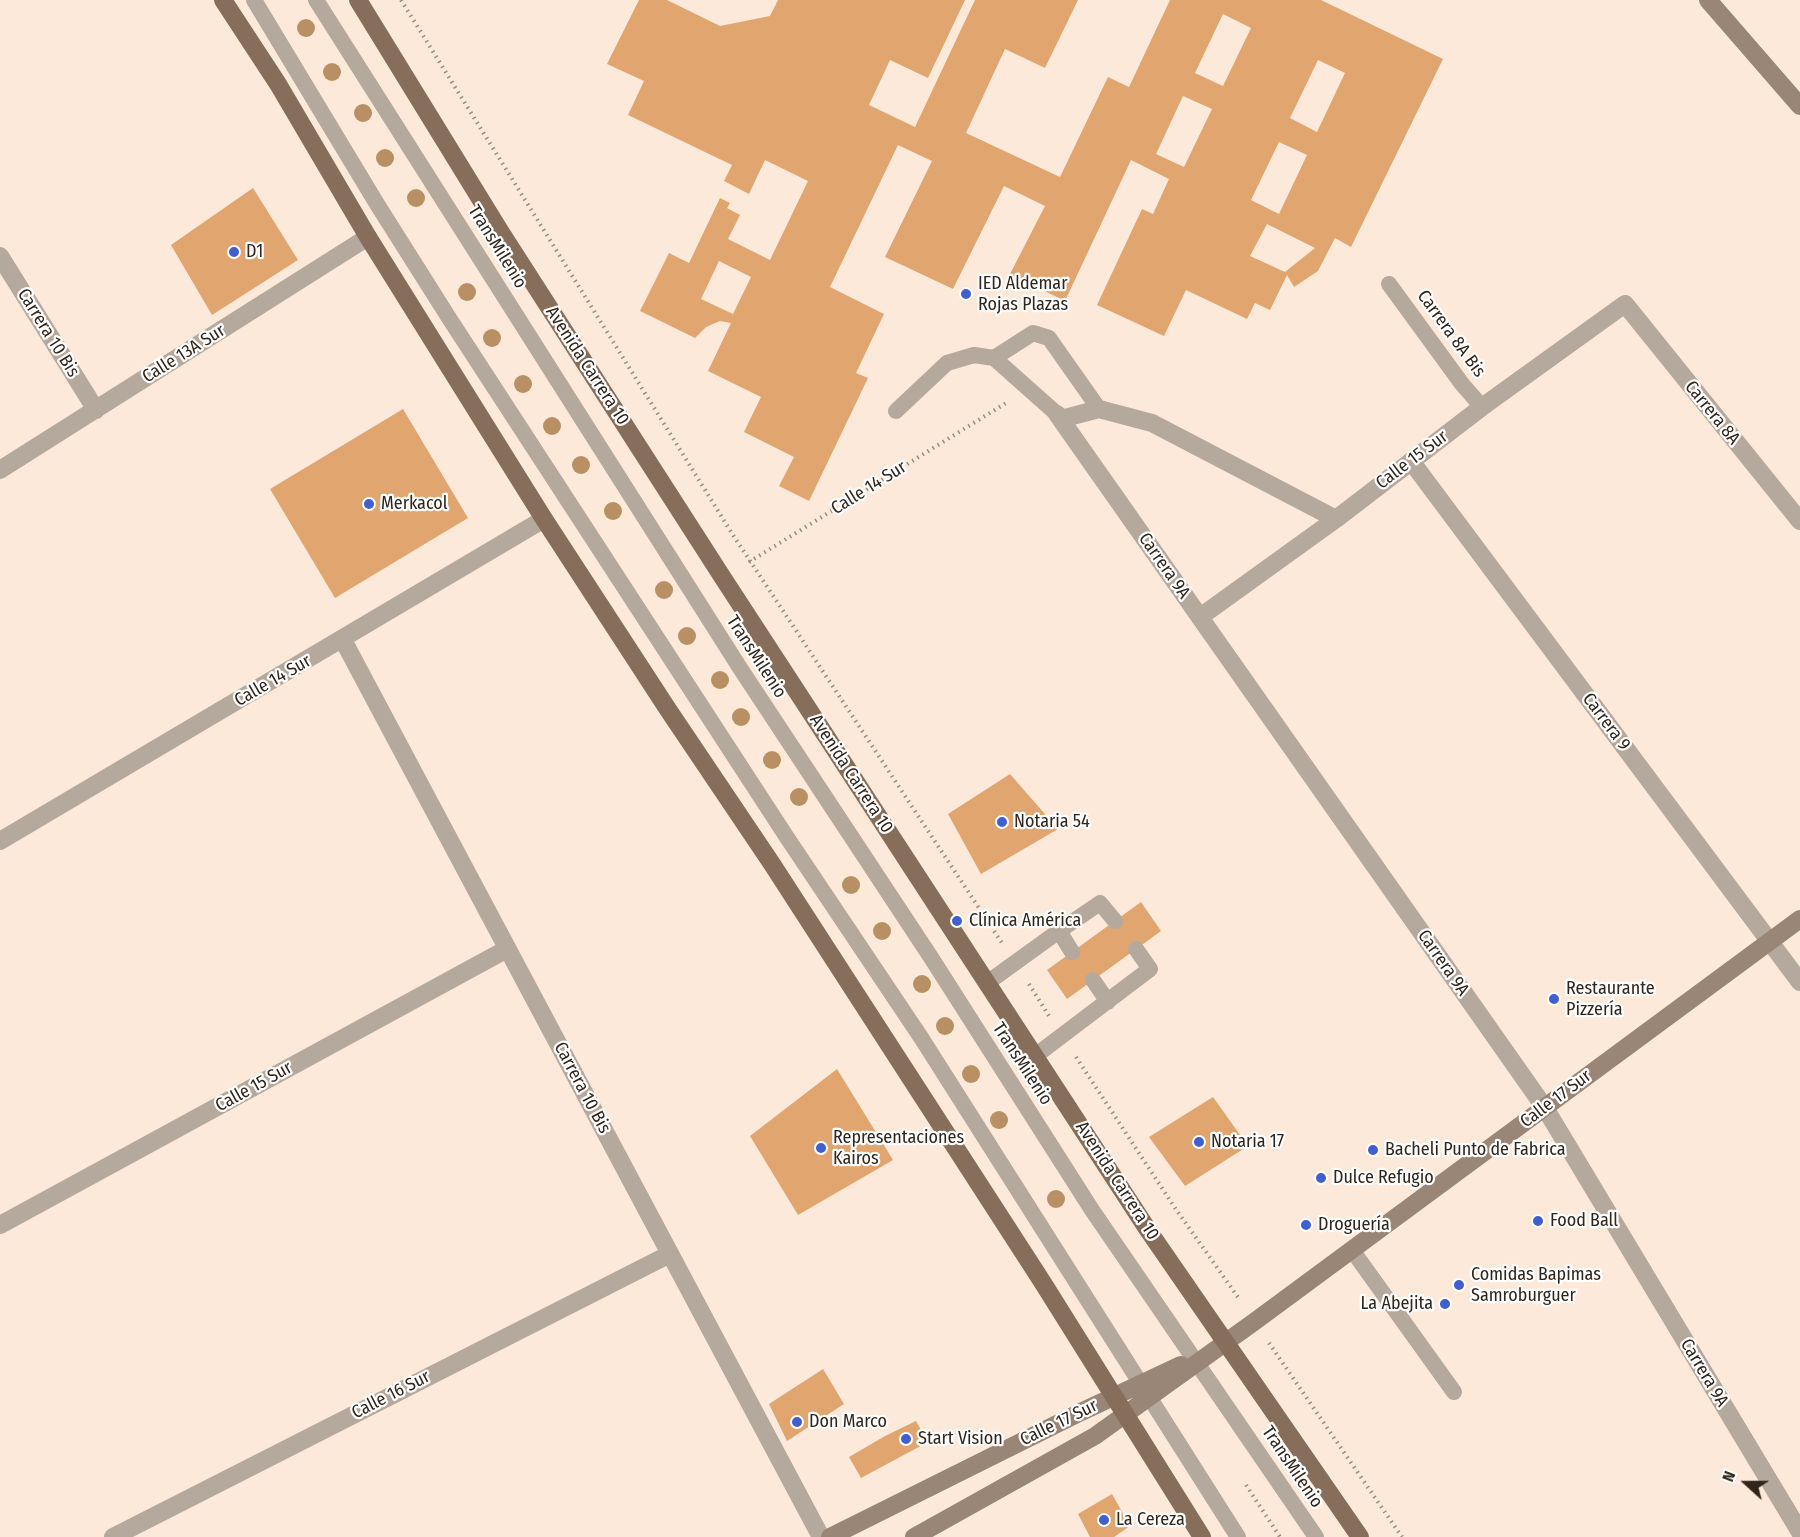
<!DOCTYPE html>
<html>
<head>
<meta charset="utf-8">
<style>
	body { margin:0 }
	#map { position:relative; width:1800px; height:1537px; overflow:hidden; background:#fce9d9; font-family:"Fira Sans Condensed",sans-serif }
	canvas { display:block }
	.north { position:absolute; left:1716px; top:1453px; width:60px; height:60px; -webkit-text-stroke:4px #fff; paint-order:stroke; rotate:291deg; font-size:16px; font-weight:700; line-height:24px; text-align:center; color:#32261c }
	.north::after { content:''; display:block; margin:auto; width:21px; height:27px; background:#32261c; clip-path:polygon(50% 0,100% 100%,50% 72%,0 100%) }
</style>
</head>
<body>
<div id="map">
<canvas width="1800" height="1537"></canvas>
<div class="north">N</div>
</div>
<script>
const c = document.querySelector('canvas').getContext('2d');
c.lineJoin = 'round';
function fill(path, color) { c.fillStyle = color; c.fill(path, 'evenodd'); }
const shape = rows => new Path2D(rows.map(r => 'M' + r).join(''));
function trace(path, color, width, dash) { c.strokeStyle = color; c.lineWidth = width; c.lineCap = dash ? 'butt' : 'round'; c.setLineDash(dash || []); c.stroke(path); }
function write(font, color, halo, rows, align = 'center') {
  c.font = font + ' "Fira Sans Condensed",sans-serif'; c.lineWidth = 4.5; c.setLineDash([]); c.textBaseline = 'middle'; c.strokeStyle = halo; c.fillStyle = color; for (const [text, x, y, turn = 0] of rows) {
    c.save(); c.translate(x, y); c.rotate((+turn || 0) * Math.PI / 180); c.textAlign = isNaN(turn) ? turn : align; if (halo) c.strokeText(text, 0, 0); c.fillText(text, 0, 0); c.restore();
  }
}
fill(shape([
	[639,0,667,0,720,26,770,16,778,0,965,0,928,78,890,60,869,105,915,127,975,0,1078,0,1045,68,1005,49,966,133,1060,177,1108,77,1129,87,1170,0,1321,0,1443,59,1351,247,1335,238,1318,271,1294,287,1287,275,1270,310,1255,303,1247,319,1186,290,1164,336,1097,305,1142,209,1153,214,1169,179,1131,160,1065,301,1010,274,1045,206,1004,186,953,289,885,257,932,161,898,145,830,287,884,314,856,373,868,378,809,501,779,486,794,457,744,432,761,397,708,371,731,323,720,321,706,327,695,338,640,311,669,253,689,263,720,198,730,203,727,208,740,215,728,239,770,260,808,181,765,160,749,194,724,181,732,165,628,115,644,81,607,64],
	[1223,14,1251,28,1223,86,1195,73],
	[1318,60,1345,73,1317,132,1290,118],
	[1183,96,1212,109,1184,167,1156,154],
	[1279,142,1307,155,1279,214,1251,200],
	[1267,224,1315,248,1285,272,1250,256],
	[719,261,751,277,733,314,701,299],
	[253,188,298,260,212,315,171,245],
	[403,409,468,518,335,598,270,489],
	[1010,774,1058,829,981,874,948,814],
	[1141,902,1161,931,1067,999,1047,970],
	[837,1069,893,1160,798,1215,750,1136],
	[1213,1097,1248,1146,1185,1186,1149,1137],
	[823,1369,844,1404,787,1441,769,1404],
	[916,1421,928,1442,861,1478,849,1457,885,1436],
	[1112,1494,1130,1526,1114,1537,1090,1537,1078,1514]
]), '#e1a570');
trace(shape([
	[401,0,733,535,1002,943],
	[749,562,1006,403],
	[1029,984,1049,1016],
	[1076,1057,1175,1208,1240,1300],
	[1269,1343,1402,1537],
	[1246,1485,1280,1537]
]), '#9c8c7f', 4, [1.5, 4.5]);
trace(shape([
	[254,0,377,204,449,318,786,836,922,1039,1238,1537],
	[316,0,740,668,932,959,1092,1210,1316,1537],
	[1389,284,1462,384,1482,407],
	[994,358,1033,333,1049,338,1099,409],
	[896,411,947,363,974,355,994,358,1057,414],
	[1059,931,1072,952],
	[1093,980,1108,1002],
	[987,983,1059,931,1100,903,1115,921],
	[1035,1056,1150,969,1136,949],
	[1352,1250,1454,1392]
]), '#b5a89d', 16);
trace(shape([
	[0,256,96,410],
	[1057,414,1545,1108,1800,1532],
	[1061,419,1099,409,1152,423,1336,519],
	[1411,461,1800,982],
	[0,470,368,237],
	[1200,617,1336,519,1482,407,1625,304,1800,521],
	[343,640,821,1537],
	[0,841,544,519],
	[0,1225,507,949],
	[113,1537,670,1254]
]), '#b5a89d', 18);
trace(shape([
	[1708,0,1800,106],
	[830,1537,1081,1412,1181,1365],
	[914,1537,1095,1436,1254,1322,1800,919]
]), '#9a8676', 18);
trace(shape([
	[223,0,278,84,368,237,544,519,667,708,772,864,926,1102,1043,1283,1202,1537],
	[358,0,500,231,723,578,1148,1230,1360,1537]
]), '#866e5b', 18);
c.fillStyle = '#b89064';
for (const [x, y] of [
	[306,28],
	[332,72],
	[363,113],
	[385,158],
	[416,198],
	[467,292],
	[492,338],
	[523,384],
	[552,426],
	[581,465],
	[613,511],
	[664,590],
	[687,636],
	[720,680],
	[741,717],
	[772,760],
	[799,797],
	[851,885],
	[882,931],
	[922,984],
	[945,1026],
	[971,1074],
	[999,1120],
	[1056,1199]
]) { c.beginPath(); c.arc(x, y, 9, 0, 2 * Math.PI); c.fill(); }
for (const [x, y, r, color] of [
	[234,252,6,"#425fd2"],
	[966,294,6,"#425fd2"],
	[369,504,6,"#425fd2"],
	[1002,822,6,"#425fd2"],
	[957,921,6,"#425fd2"],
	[1554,999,6,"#425fd2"],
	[1199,1142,6,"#425fd2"],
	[821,1148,6,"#425fd2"],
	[1373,1150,6,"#425fd2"],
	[1321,1178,6,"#425fd2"],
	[1538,1221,6,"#425fd2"],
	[1306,1225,6,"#425fd2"],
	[1459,1285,6,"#425fd2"],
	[1445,1304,6,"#425fd2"],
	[797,1422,6,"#425fd2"],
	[906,1439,6,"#425fd2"],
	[1104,1520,6,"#425fd2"]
]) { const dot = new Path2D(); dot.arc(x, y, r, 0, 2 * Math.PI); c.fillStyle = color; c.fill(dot); trace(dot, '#fff', 2); }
write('18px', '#32261c', '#fff', [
	["TransMilenio",497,247,58],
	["Carrera 10 Bis",48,333,58],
	["Carrera 8A Bis",1451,334,54],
	["Calle 13A Sur",184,354,-32],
	["Avenida Carrera 10",587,366,57],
	["Carrera 8A",1712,413,51],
	["Calle 15 Sur",1412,460,-37],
	["Calle 14 Sur",869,488,-32],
	["Carrera 9A",1164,566,55],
	["TransMilenio",756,657,57],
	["Calle 14 Sur",273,681,-30],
	["Carrera 9",1606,722,53],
	["Avenida Carrera 10",851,774,57],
	["Carrera 9A",1443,963,55],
	["TransMilenio",1022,1064,57],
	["Calle 15 Sur",254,1087,-29],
	["Carrera 10 Bis",582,1088,62],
	["Calle 17 Sur",1556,1099,-37],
	["Avenida Carrera 10",1117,1181,57],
	["Carrera 9A",1704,1373,59],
	["Calle 16 Sur",391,1395,-27],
	["Calle 17 Sur",1059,1423,-26],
	["TransMilenio",1292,1467,56]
]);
write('18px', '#32261c', '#fff', [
	["D1",246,252],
	["IED Aldemar",978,284],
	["Rojas Plazas",978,305],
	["Merkacol",381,504],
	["Notaria 54",1014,822],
	["Clínica América",969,921],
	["Restaurante",1566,989],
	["Pizzería",1566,1010],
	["Representaciones",833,1138],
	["Kairos",833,1159],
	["Notaria 17",1211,1142],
	["Bacheli Punto de Fabrica",1385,1150],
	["Dulce Refugio",1333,1178],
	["Food Ball",1550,1221],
	["Droguería",1318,1225],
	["Comidas Bapimas",1471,1275],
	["Samroburguer",1471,1296],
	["La Abejita",1433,1304,"right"],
	["Don Marco",809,1422],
	["Start Vision",918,1439],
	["La Cereza",1116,1520]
], 'left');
</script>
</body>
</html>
